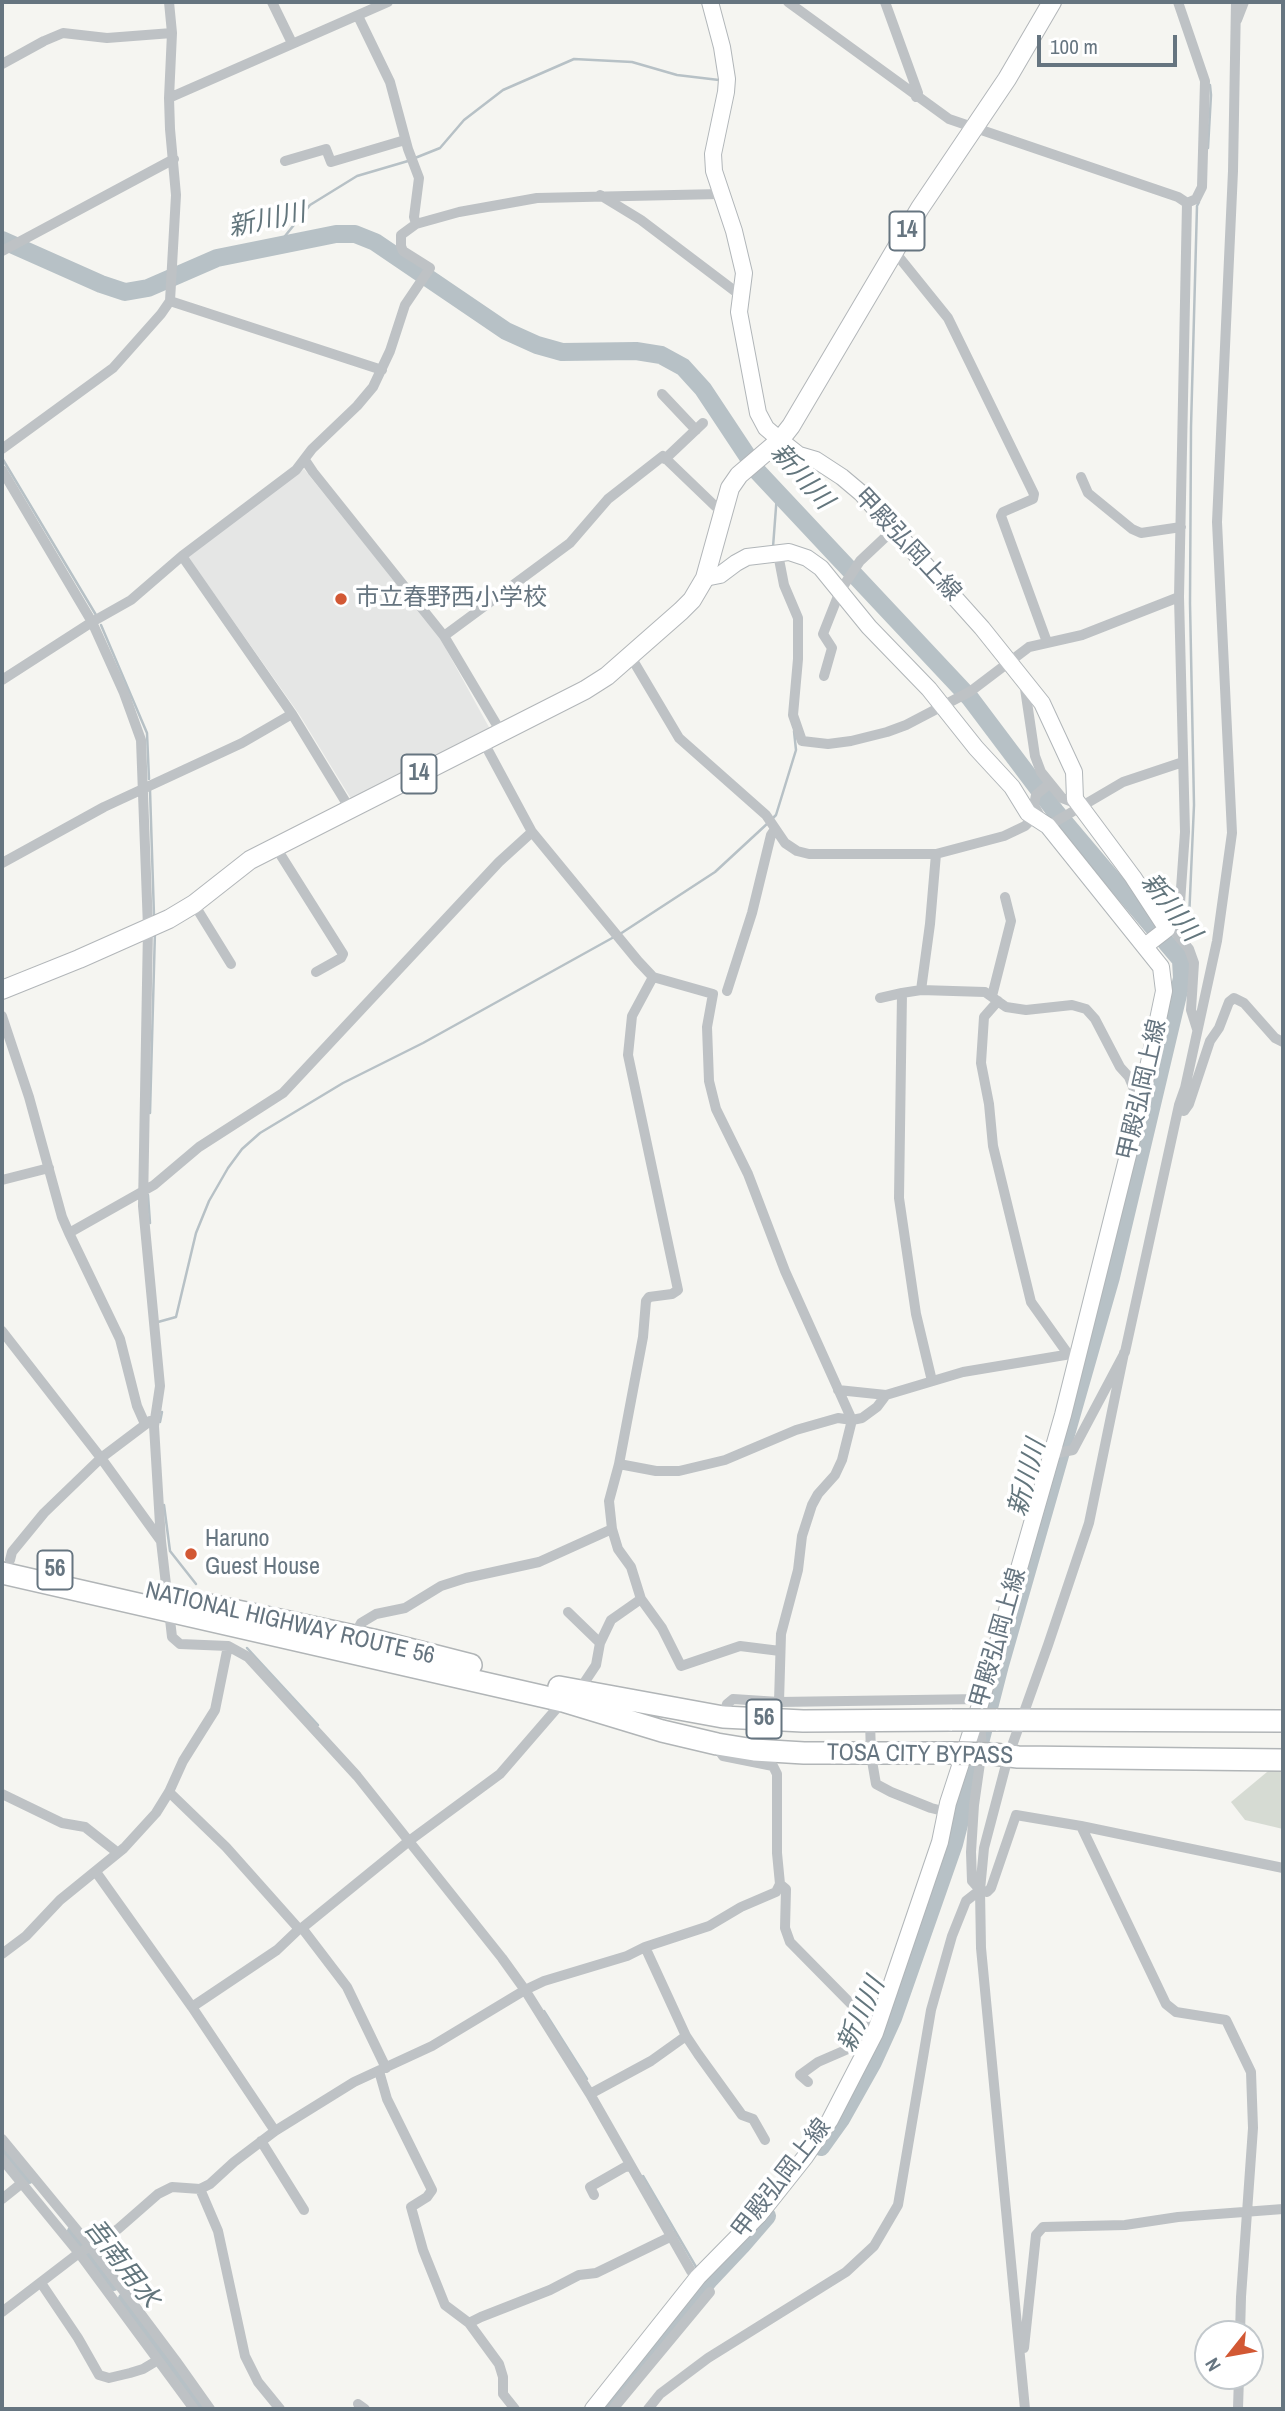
<!DOCTYPE html>
<html>
<head>
<meta charset="utf-8">
<style>
	body { margin:0 }
	#map { position:relative; width:1285px; height:2411px; overflow:hidden; background:#f5f5f1; font-family:"Archivo Narrow",sans-serif }
	canvas { display:block }
	.frame { position:absolute; inset:0; border:4px solid #667580; pointer-events:none }
	.north { position:absolute; left:1194px; top:2320px; width:70px; height:70px; box-sizing:border-box; background:#fff; border:2px solid #c2c8cc; border-radius:50%; rotate:239deg; font-size:19px; font-weight:700; line-height:28px; text-align:center; color:#667580 }
	.north::after { content:''; display:block; margin:auto; width:24px; height:32px; background:#d25834; clip-path:polygon(50% 0,100% 100%,50% 72%,0 100%) }
	.scale { position:absolute; left:1037px; top:35px; width:140px; height:32px; box-sizing:border-box; border:4px solid #667580; border-top:0; padding-left:9px; font-size:21px; line-height:24px; white-space:nowrap; color:#667580; -webkit-text-stroke:5px #fff; paint-order:stroke }
</style>
</head>
<body>
<div id="map">
<canvas width="1285" height="2411"></canvas>
<div class="frame"></div>
<div class="north">N</div>
<div class="scale">100 m</div>
</div>
<script>
const c = document.querySelector('canvas').getContext('2d');
c.lineJoin = 'round';
function fill(path, color) { c.fillStyle = color; c.fill(path, 'evenodd'); }
const shape = rows => new Path2D(rows.map(r => 'M' + r).join(''));
function trace(path, color, width, dash) { c.strokeStyle = color; c.lineWidth = width; c.lineCap = dash ? 'butt' : 'round'; c.setLineDash(dash || []); c.stroke(path); }
function write(font, color, halo, rows, align = 'center') {
  c.font = font + ' "Archivo Narrow","Noto Sans JP",sans-serif'; c.lineWidth = 7; c.setLineDash([]); c.textBaseline = 'middle'; c.strokeStyle = halo; c.fillStyle = color; for (const [text, x, y, turn = 0] of rows) {
    c.save(); c.translate(x, y); c.rotate((+turn || 0) * Math.PI / 180); c.textAlign = isNaN(turn) ? turn : align; if (halo) c.strokeText(text, 0, 0); c.fillText(text, 0, 0); c.restore();
  }
}
fill(shape([
	[304,469,439,636,491,731,353,802,299,714,188,557]
]), '#e5e6e5');
fill(shape([
	[1273,1767,1283,1768,1283,1829,1245,1820,1231,1802]
]), '#d6dbd3');
trace(shape([
	[1208,148,1211,95,1210,85],
	[415,158,440,148,464,120,503,90,574,59,632,62,677,75,719,80],
	[277,246,310,205,357,176,408,161],
	[2,458,96,615],
	[773,547,777,494],
	[101,625,147,733,149,779],
	[150,790,154,916],
	[773,818,776,815,796,750,794,731],
	[620,934,715,872,768,823],
	[1185,939,1189,919,1194,805,1190,603,1191,427,1197,206,1199,202],
	[1181,960,1183,949],
	[150,1113,155,931],
	[148,1195,150,1223],
	[158,1322,176,1317,196,1233,209,1201,228,1168,242,1149,260,1133,343,1083,423,1043,614,937],
	[160,1422,162,1412],
	[164,1505,170,1551,196,1584],
	[247,1648,318,1725],
	[544,2011,587,2079],
	[643,2176,696,2267],
	[709,2278,710,2279]
]), '#b7c1c6', 2.5);
trace(shape([
	[2,2148,29,2179],
	[72,2231,114,2286],
	[123,2298,201,2409]
]), '#b7c1c6', 10);
trace(shape([
	[2,240,101,284,125,292,148,288,217,258,336,234,355,234,375,242,506,331,537,345,562,352,636,351,661,355,683,367,703,389,758,472,970,698,1055,811,1181,960,1182,978,1111,1277,1000,1665,954,1844,893,2018,873,2062,841,2119,821,2147],
	[606,2409,710,2279,742,2245,767,2216]
]), '#b7c1c6', 18);
const secondary = shape([
	[710,2,722,47,727,79,726,92,713,154,714,171,734,231,744,273,739,312,758,413,766,428,780,440,799,455,816,460,842,477,861,493,982,628,1042,703,1074,772,1075,799,1133,877,1167,929,1145,946],
	[593,2409,698,2277,759,2215,805,2157,830,2120,875,2033,940,1842,948,1803,979,1708,1063,1415,1138,1115,1164,991,1161,967,1048,826,1028,813,1012,787,976,748,929,689,869,627,821,568,807,558,789,552,747,557,736,563,720,575,705,578]
]);
const primary = shape([
	[2,990,79,959,169,919,194,904,250,860,585,690,607,676,681,611,692,600,705,578,730,488,739,475,780,440,791,426,920,208,1007,79,1052,2]
]);
const highway = shape([
	[2,1573,563,1701,662,1731,717,1744,754,1750,804,1753,953,1753],
	[209,1605,373,1640,471,1665],
	[559,1687,723,1717,803,1721,952,1720],
	[996,1720,1283,1721],
	[993,1754,1018,1757,1283,1760]
]);
trace(secondary, '#b1b6b9', 18);
trace(primary, '#b2b6b9', 20);
trace(highway, '#b1b5b7', 24);
trace(shape([
	[272,2,292,43],
	[788,2,949,119,1178,197,1187,203,1179,597,1185,832,1179,917,1174,927,1167,929],
	[885,2,918,93,916,97],
	[1178,2,1205,81,1202,187,1196,199,1187,203],
	[1236,2,1233,171,1217,522,1232,833,1217,941,1185,1088,1179,1105,1184,1111,1189,1104,1210,1041,1219,1028,1229,1002,1234,998,1244,1003,1275,1038,1283,1042],
	[358,16,390,82,408,149,419,178,414,217,416,224],
	[1237,20,1244,2],
	[2,64,44,41,63,33,107,38,172,33],
	[169,98,388,2],
	[285,161,326,149,331,162,405,140],
	[600,195,641,220,740,295],
	[2,251,174,159],
	[894,251,948,318,1034,494,1033,499,1003,512,1001,516,1047,642],
	[170,301,382,370],
	[662,394,696,430],
	[2,449,113,368,161,314,170,301,176,195,170,129,169,98,172,33,169,2],
	[665,459,703,423],
	[305,460,313,472,444,636],
	[2,470,92,622,124,693,141,740,148,928,143,1206,160,1386,154,1426,161,1541,172,1637,180,1644,228,1646,248,1657,357,1776,502,1958,525,1990,590,2094,691,2271,698,2277],
	[1081,477,1088,493,1132,529,1141,533,1181,527],
	[778,554,784,585,798,618,798,659,793,715,802,741,828,744,851,741,887,732,906,725,971,691,1029,647,1082,635,1179,597],
	[182,556,296,470,312,449,357,406,373,387,390,351,405,305,430,268,403,251,401,246,401,235,416,224,459,212,537,198,720,194],
	[631,657,679,738,766,815,785,843,797,851,809,854,936,854],
	[824,676,832,648,823,634,840,591,860,561,894,529],
	[2,680,92,622,131,600,182,556,292,714],
	[1024,682,1035,756,1041,772,1062,798,1070,801,1075,799],
	[501,732,444,636,570,543,608,499,663,456,715,506,723,509],
	[483,741,532,832,638,961,653,977,713,994,707,1027,709,1081,716,1109,748,1174,785,1271,852,1420,842,1460,835,1475,818,1494,812,1505,802,1536,798,1570,781,1634,779,1702],
	[1042,820,1034,805,1036,795,1049,784],
	[1048,826,1123,782,1183,762],
	[275,846,343,954,341,958,316,972],
	[2,863,104,807,242,743,292,714,350,809],
	[194,904,231,964],
	[1174,927,1178,936,1189,949,1194,963,1191,1010,1197,1029],
	[921,990,930,924,936,854,1004,836,1025,826,1033,818],
	[727,991,752,913,771,835,775,829],
	[992,996,1011,921,1005,897],
	[880,998,902,993],
	[998,1001,984,1017,981,1063,989,1104,993,1146,1031,1302,1068,1354],
	[2,1016,29,1097,62,1217,69,1233,154,1185,199,1147,283,1093,499,862,532,832],
	[2,1180,49,1168],
	[69,1233,120,1339,137,1406,145,1424],
	[2,1331,101,1458,161,1541],
	[932,1381,916,1314,899,1198,902,993,921,990,985,992,1006,1007,1026,1010,1072,1005,1086,1009,1095,1019,1120,1067,1129,1077,1134,1089,1134,1111],
	[838,1390,886,1395,963,1372,1071,1354],
	[1052,1454,1073,1450,1125,1352,1179,1105],
	[619,1464,656,1471,679,1471,725,1460,796,1430,838,1418,852,1420,862,1418,877,1407,886,1395],
	[10,1560,12,1552,44,1513,101,1458,150,1421],
	[641,1599,631,1567,618,1549,612,1529,609,1501,619,1464,643,1337,646,1301,649,1297,672,1294,678,1290,628,1055,632,1016,653,977],
	[568,1612,600,1643],
	[354,1636,361,1623,376,1614,405,1608,441,1586,466,1578,539,1562,612,1529],
	[578,1692,596,1665,600,1643,611,1620,641,1599,662,1628,681,1666,740,1646,780,1651],
	[723,1717,727,1704,733,1699,779,1702,981,1699],
	[980,1718,982,1749,974,1805,971,1852,972,1881,980,1890,987,1892,991,1888,1016,1815,1081,1826,1283,1868],
	[870,1721,871,1755,876,1784,891,1792,931,1808,947,1812],
	[717,1747,723,1756,773,1766,777,1774,777,1853,780,1884,786,1889,785,1928,790,1942,861,2014,875,2033],
	[169,1792,226,1847,299,1929],
	[2,1794,62,1823,85,1827,118,1853],
	[1081,1826,1166,2004,1176,2012,1226,2020,1251,2072,1253,2128,1241,2297,1240,2334],
	[96,1872,192,2007,275,2131],
	[645,1947,686,2036,698,2054,742,2115,753,2119,765,2140],
	[2,1954,26,1936,60,1900,124,1848,156,1813,169,1792,183,1761,215,1710,228,1646],
	[192,2007,277,1950,299,1929,302,1928],
	[386,2068,347,1987,302,1928,409,1841,500,1774,564,1700],
	[379,2071,387,2099,432,2190,427,2197,411,2207,423,2250,445,2305,469,2323],
	[808,2082,800,2075,818,2062,848,2049,867,2037,874,2036],
	[590,2094,651,2061,686,2036],
	[2,2139,90,2246,176,2361,210,2409],
	[261,2141,304,2210],
	[2,2159,79,2253,194,2409],
	[200,2189,218,2231,245,2356,258,2382,280,2409],
	[594,2195,590,2187,625,2167,631,2166],
	[2,2199,22,2183],
	[41,2283,78,2338,99,2375,109,2378,130,2373,143,2369,158,2360],
	[2,2312,79,2253,118,2229,158,2194,172,2187,200,2189,210,2184,234,2162,275,2131,354,2082,432,2046,525,1990,544,1981,627,1956,645,1947,709,1926,741,1907,776,1892,780,1884],
	[1024,2348,1036,2235,1043,2227,1125,2225,1178,2217,1283,2209],
	[358,2404,365,2409],
	[515,2409,503,2394,503,2377,499,2364,469,2323,481,2317,550,2290,579,2275,596,2273,672,2236],
	[613,2409,710,2292],
	[648,2409,660,2394,708,2358,846,2272,874,2246,898,2205,931,2010,952,1936,966,1901,980,1890],
	[1025,2409,981,1948,980,1890,984,1848,1008,1757,1048,1645,1089,1523,1124,1353],
	[1238,2409,1239,2376]
]), '#bec2c5', 10);
trace(secondary, '#fff', 16);
trace(primary, '#fff', 18);
trace(highway, '#fff', 21);
const highwayBridge = shape([
	[952,1720,996,1720],
	[953,1753,993,1754]
]);
trace(highwayBridge, '#b1b5b7', 24, []);
trace(highwayBridge, '#fff', 21);
for (const [x, y, r, color] of [
	[341,599,7,"#d25834"],
	[191,1554,7,"#d25834"]
]) { const dot = new Path2D(); dot.arc(x, y, r, 0, 2 * Math.PI); c.fillStyle = color; c.fill(dot); trace(dot, '#fff', 2.5); }
for (const [x, y, w] of [
	[907,231,35],
	[419,774,35],
	[55,1570,35],
	[764,1719,35]
]) { const box = new Path2D(); box.roundRect(x - w / 2, y - 19.5, w, 39, 5); c.fillStyle = '#fff'; c.fill(box); trace(box, '#667580', 2); }
write('bold 23px', '#667580', null, [
	["14",907,231],
	["14",419,774],
	["56",55,1570],
	["56",764,1719]
]);
write('24px', '#667580', '#fff', [
	["甲殿弘岡上線",907,545,47],
	["甲殿弘岡上線",1143,1090,-77],
	["NATIONAL HIGHWAY ROUTE 56",290,1624,13],
	["甲殿弘岡上線",999,1638,-74],
	["TOSA CITY BYPASS",920,1755,1],
	["甲殿弘岡上線",782,2179,-52]
]);
write('24px', '#667580', '#fff', [
	["市立春野西小学校",355,599],
	["Haruno",205,1540],
	["Guest House",205,1568]
], 'left');
write('italic 26px', '#63767d', '#fff', [
	["新川川",267,221,-12],
	["新川川",801,477,48],
	["新川川",1170,908,52],
	["新川川",1028,1478,-75],
	["新川川",862,2015,-66],
	["吾南用水",121,2264,52]
]);
</script>
</body>
</html>
